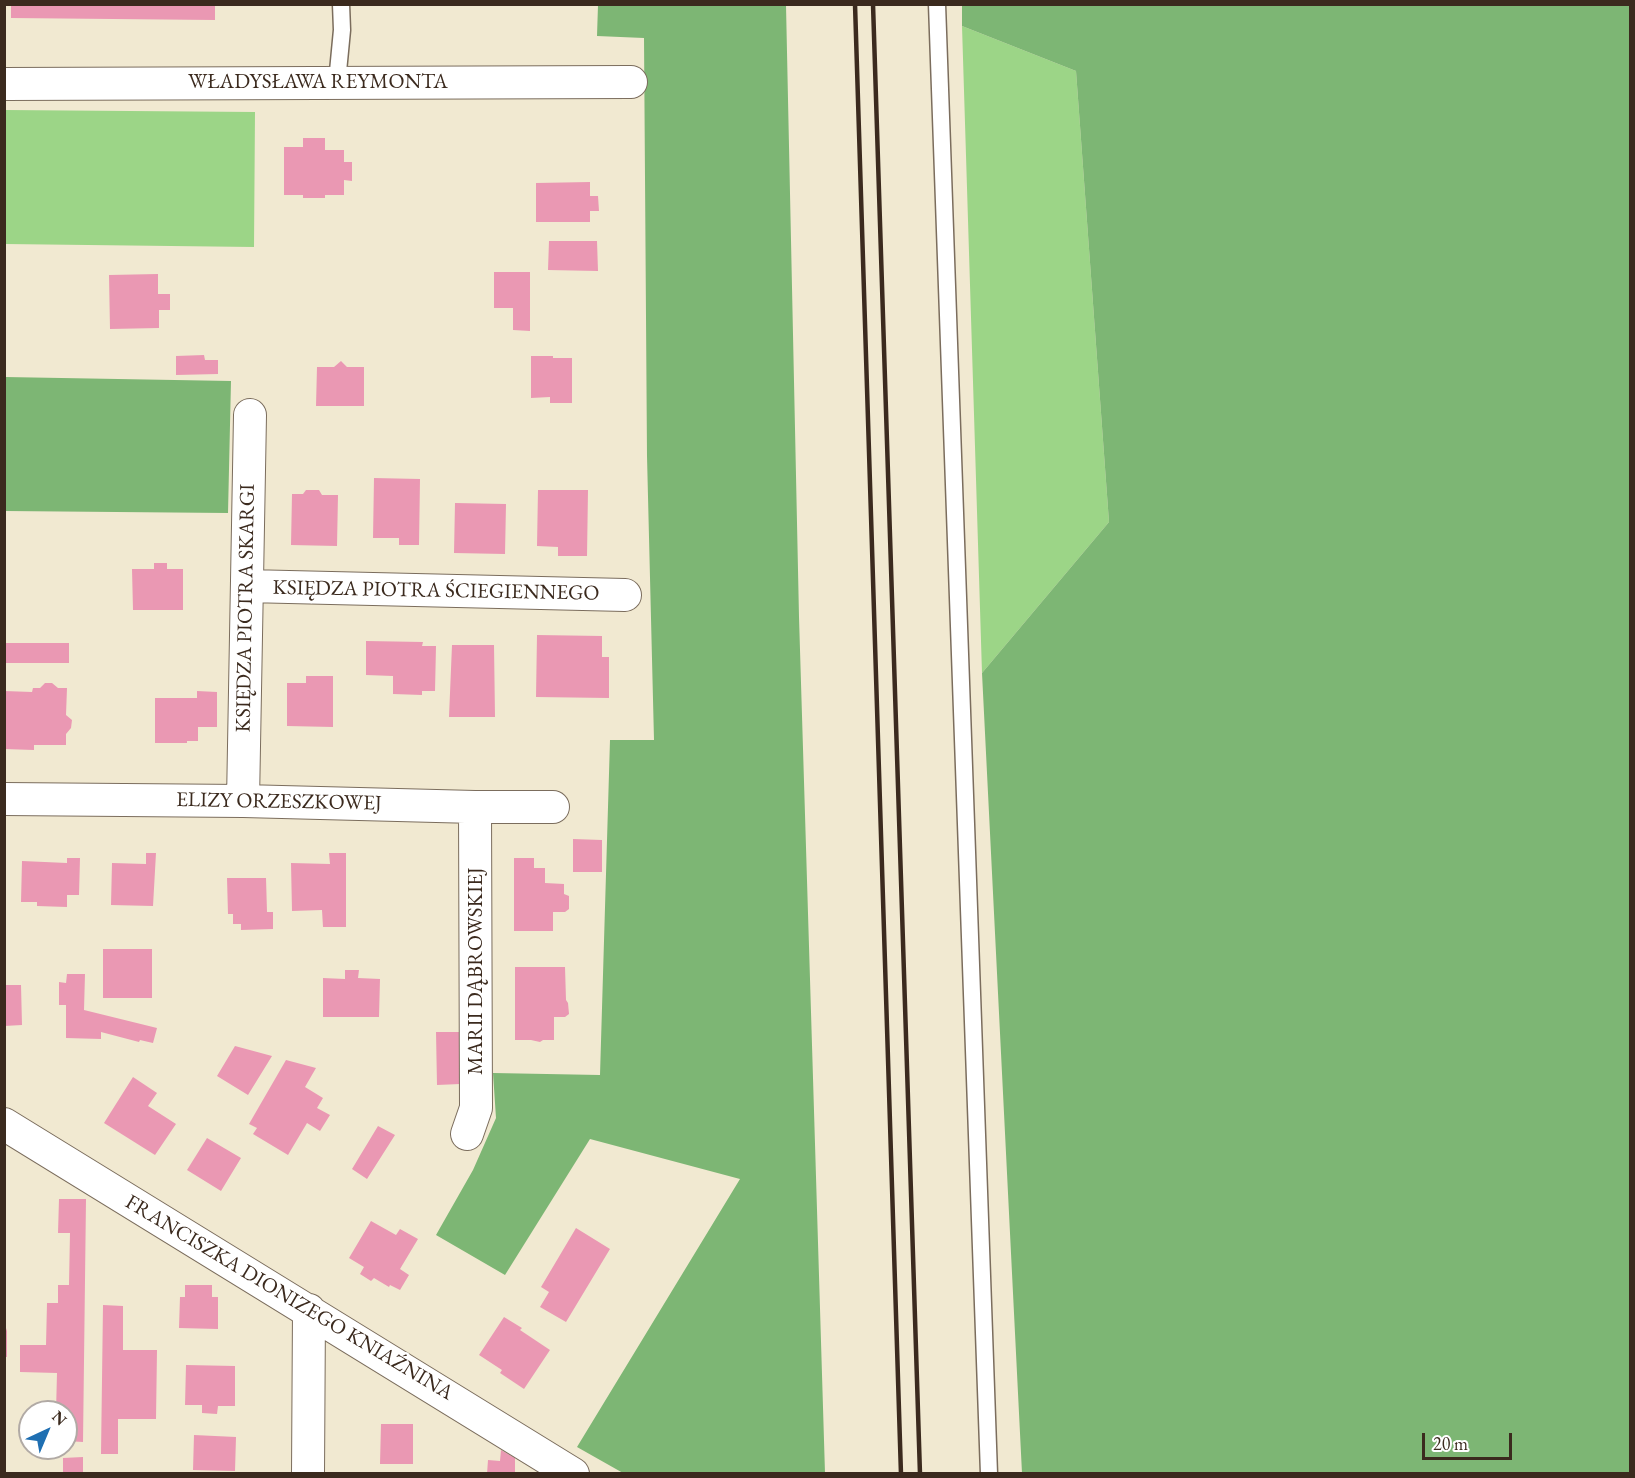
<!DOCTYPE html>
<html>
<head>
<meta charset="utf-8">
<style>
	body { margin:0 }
	#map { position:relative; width:1635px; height:1478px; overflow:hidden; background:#f1e9d1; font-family:"EB Garamond",serif }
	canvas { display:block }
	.frame { position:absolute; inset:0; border:6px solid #3b2a1e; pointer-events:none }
	.north { position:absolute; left:18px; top:1400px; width:60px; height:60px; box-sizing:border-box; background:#fff; border:2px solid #b1aaa5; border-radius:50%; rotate:44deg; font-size:16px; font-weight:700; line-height:24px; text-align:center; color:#3b2a1e }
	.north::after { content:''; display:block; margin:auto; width:21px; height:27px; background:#1f6fb2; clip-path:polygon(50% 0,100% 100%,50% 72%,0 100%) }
	.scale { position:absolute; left:1422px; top:1433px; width:90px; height:27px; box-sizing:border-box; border:3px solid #3b2a1e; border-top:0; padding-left:8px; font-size:18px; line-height:21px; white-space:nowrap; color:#3b2a1e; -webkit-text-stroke:4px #fff; paint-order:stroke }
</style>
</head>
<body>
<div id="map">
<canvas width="1635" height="1478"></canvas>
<div class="frame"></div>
<div class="north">N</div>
<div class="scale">20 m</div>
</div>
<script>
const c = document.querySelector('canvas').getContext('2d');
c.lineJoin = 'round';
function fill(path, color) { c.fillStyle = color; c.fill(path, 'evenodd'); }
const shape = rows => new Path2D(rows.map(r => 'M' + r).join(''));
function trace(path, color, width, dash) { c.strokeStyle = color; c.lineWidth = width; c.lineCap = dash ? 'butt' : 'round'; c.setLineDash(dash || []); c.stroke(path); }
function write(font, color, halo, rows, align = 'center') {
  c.font = font + ' "EB Garamond",serif'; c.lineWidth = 5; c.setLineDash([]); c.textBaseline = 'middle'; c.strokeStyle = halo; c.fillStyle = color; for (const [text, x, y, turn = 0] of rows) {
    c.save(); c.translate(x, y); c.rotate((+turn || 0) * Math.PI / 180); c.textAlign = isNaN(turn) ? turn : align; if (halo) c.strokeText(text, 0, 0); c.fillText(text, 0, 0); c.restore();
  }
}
fill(shape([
	[962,26,1076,71,1109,522,982,673],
	[5,110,255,112,254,247,5,244]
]), '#9cd587');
fill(shape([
	[598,5,786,5,799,617,825,1473,623,1473,577,1447,740,1179,590,1139,505,1275,436,1235,473,1170,496,1118,493,1073,600,1075,610,740,654,740,647,456,644,38,597,36],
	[962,5,1630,5,1630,1473,1022,1473,982,673,1109,522,1076,71,962,26],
	[5,377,231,381,228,513,5,511]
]), '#7db674');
fill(shape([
	[11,4,215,4,215,20,11,18],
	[303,138,325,138,325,150,344,150,344,162,352,162,352,181,344,180,344,195,325,195,325,198,303,198,303,195,284,195,284,147,303,147],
	[590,182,590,196,598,196,599,211,590,211,590,222,536,222,536,183],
	[549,241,597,241,598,271,548,270],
	[494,272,530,272,530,331,513,330,513,308,494,308],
	[158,274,158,294,170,294,170,310,159,310,159,328,110,329,109,275],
	[204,355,205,360,218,360,218,374,176,375,176,356],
	[531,356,553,356,553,358,572,358,572,403,550,403,550,397,531,398],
	[341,361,347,367,364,367,364,406,316,406,317,367,334,367],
	[374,478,420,479,419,545,399,545,399,538,373,538],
	[306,490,319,490,322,495,338,495,337,546,291,545,292,494,303,494],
	[538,490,588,490,587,556,558,556,558,547,537,546],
	[455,503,506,504,505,554,454,553],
	[154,563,167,563,167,569,183,569,183,610,133,610,132,569,154,569],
	[537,635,602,636,602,657,609,657,609,698,536,697],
	[366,641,423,642,422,646,436,646,435,691,422,691,422,695,393,694,393,676,366,675],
	[4,643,69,643,69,663,4,663],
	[452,645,494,645,495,717,449,717],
	[306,676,333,676,333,727,287,726,287,683,306,683],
	[45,683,52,683,58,688,67,688,66,715,72,720,71,728,66,734,66,745,34,745,34,750,4,749,4,691,32,692,33,688,40,688],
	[197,691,217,692,217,727,198,727,198,741,187,741,187,743,155,743,155,698,197,698],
	[573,839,602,840,602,872,573,872],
	[146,853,156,853,153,906,111,905,112,863,146,864],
	[329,853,346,853,346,927,323,927,322,910,292,911,291,863,330,864],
	[67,858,80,858,79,895,67,895,67,907,37,906,37,902,21,902,22,861,67,863],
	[514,858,534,858,534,868,545,868,545,883,564,884,564,894,569,896,569,909,565,912,553,912,553,931,514,931],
	[227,878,266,878,267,912,273,912,273,929,241,930,241,924,233,924,233,914,228,914],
	[103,949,152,949,152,998,103,998],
	[515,967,565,967,566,1000,568,1003,569,1014,565,1017,554,1017,554,1040,543,1040,540,1042,531,1040,515,1040],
	[345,970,359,970,358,978,380,979,379,1017,323,1017,323,978,345,979],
	[67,974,85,974,84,1010,157,1028,153,1043,140,1040,139,1042,101,1032,101,1039,66,1038,66,1005,59,1005,59,982,66,983],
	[4,985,21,985,22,1025,4,1026],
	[436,1032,459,1032,460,1084,437,1085],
	[235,1046,272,1056,248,1095,217,1076],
	[286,1060,316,1068,305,1087,323,1098,317,1108,330,1115,320,1131,307,1123,288,1155,253,1134,257,1128,249,1124],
	[133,1077,157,1093,148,1106,176,1124,155,1155,104,1123],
	[378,1126,395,1135,367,1179,352,1169],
	[207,1138,241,1158,221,1191,187,1170],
	[59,1199,86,1199,83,1442,66,1441,66,1412,56,1412,57,1373,20,1372,20,1345,46,1345,47,1303,58,1303,58,1285,69,1285,70,1233,58,1233],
	[371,1221,396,1235,400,1229,418,1239,400,1269,409,1275,400,1290,390,1285,389,1287,374,1278,371,1281,360,1274,364,1267,349,1258],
	[576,1228,610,1249,566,1322,540,1307,549,1292,541,1287],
	[185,1285,212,1285,212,1297,218,1297,218,1329,179,1328,180,1297,185,1297],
	[103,1305,123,1306,123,1350,157,1350,156,1419,118,1419,118,1454,101,1454],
	[504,1317,522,1328,520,1330,550,1350,524,1389,500,1373,502,1370,479,1355],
	[5,1325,7,1331,7,1357,4,1357],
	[186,1365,235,1366,235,1406,218,1406,217,1414,202,1413,202,1405,185,1405],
	[381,1424,413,1424,413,1464,380,1464],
	[194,1435,236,1437,235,1471,193,1470],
	[501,1450,515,1458,515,1474,487,1474,488,1460,500,1461],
	[83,1457,83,1474,63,1474,63,1458]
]), '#ea98b3');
const service = shape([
	[937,4,989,1474],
	[337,82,342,30,341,4]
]);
const minor = shape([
	[4,84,631,82],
	[247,586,625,595],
	[4,799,243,801,475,807,553,807],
	[243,801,250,415],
	[4,1124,573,1474],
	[467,1134,476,1108,475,807],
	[308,1474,309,1310]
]);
trace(service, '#7b6d5d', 19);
trace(minor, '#7b6d5d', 34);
trace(service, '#fff', 16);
trace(minor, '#fff', 32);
trace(shape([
	[855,4,901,1474],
	[873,4,920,1474]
]), '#3b2a1e', 4.5);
write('21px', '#3b2a1e', '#fff', [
	["WŁADYSŁAWA REYMONTA",318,82],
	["KSIĘDZA PIOTRA ŚCIEGIENNEGO",436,591,1],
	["KSIĘDZA PIOTRA SKARGI",246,608,-89],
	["ELIZY ORZESZKOWEJ",279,802,1],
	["MARII DĄBROWSKIEJ",476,971,-90],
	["FRANCISZKA DIONIZEGO KNIAŹNINA",289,1298,31]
]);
</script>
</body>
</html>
